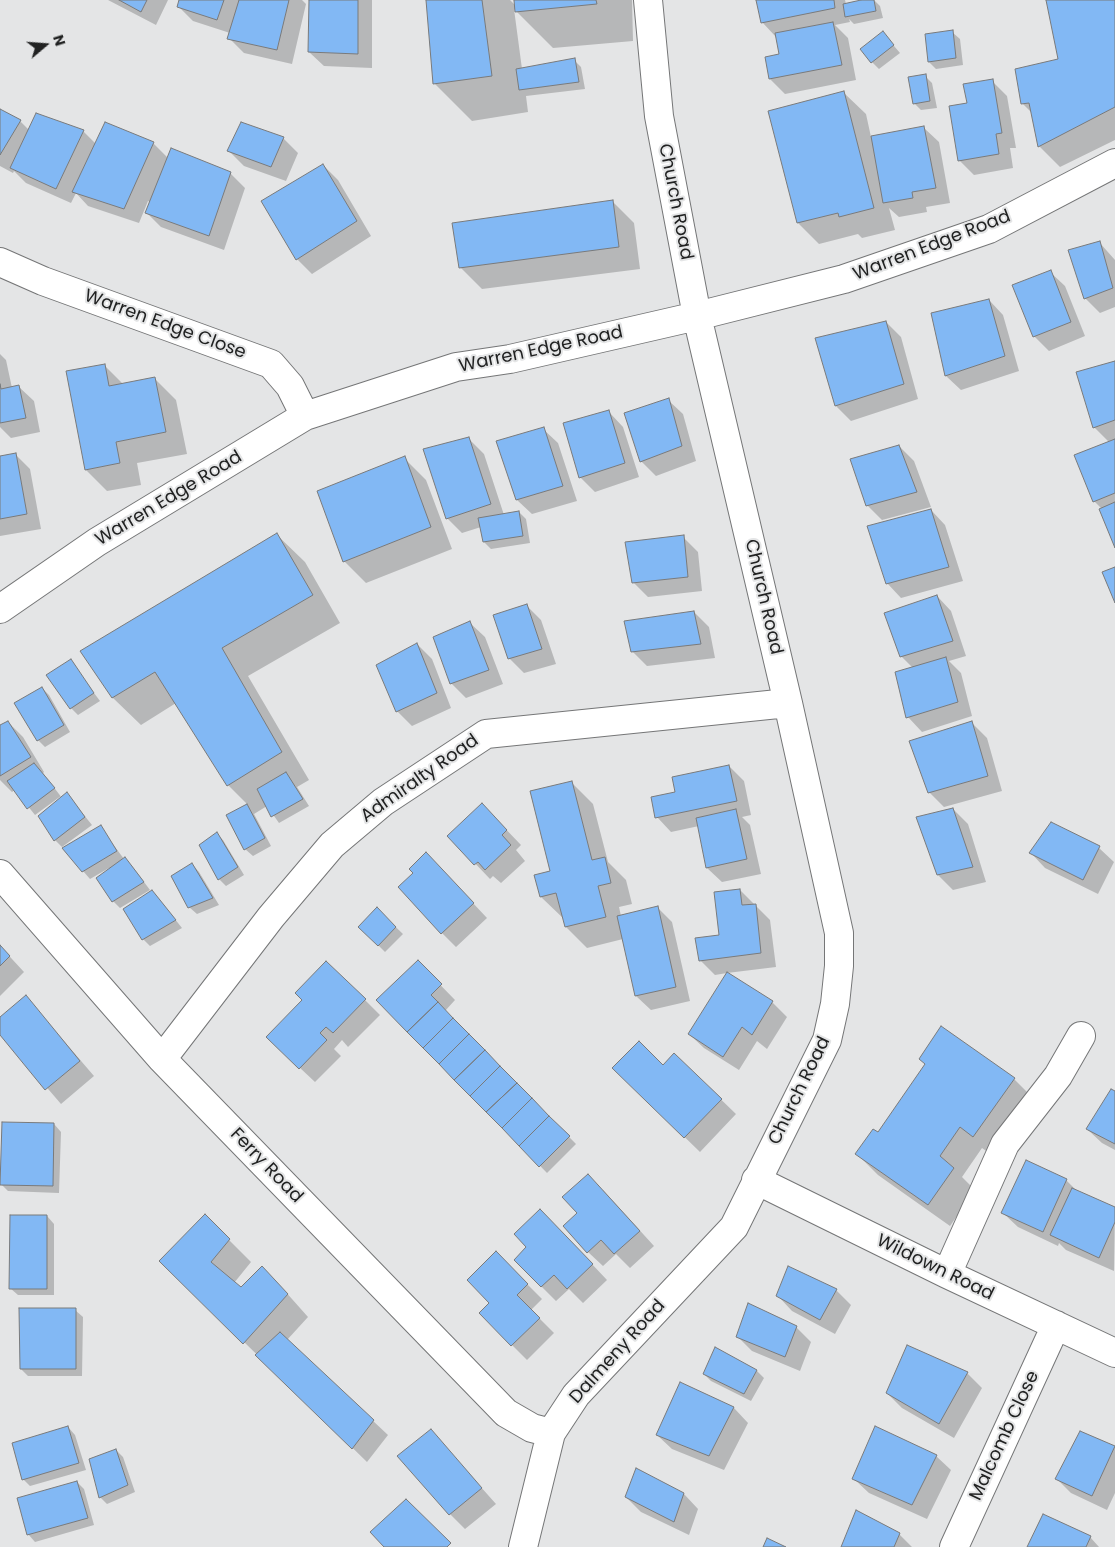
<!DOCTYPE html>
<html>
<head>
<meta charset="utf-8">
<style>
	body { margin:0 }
	#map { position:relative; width:1115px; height:1547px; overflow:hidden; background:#e4e5e6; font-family:Poppins,sans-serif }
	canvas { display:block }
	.north { position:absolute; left:20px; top:20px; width:50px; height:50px; -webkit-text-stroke:4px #e4e5e6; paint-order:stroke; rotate:72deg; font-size:14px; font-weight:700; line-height:20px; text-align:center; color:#212222 }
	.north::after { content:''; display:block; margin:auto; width:18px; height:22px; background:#212222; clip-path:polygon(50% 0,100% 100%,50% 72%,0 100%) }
</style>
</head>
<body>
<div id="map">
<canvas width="1115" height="1547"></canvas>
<div class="north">N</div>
</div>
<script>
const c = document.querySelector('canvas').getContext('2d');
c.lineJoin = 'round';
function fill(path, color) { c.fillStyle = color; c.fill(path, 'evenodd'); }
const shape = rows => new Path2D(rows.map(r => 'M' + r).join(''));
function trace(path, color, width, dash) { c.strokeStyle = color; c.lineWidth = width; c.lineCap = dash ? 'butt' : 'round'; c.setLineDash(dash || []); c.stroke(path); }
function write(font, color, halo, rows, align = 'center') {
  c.font = font + ' Poppins,sans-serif'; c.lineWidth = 4; c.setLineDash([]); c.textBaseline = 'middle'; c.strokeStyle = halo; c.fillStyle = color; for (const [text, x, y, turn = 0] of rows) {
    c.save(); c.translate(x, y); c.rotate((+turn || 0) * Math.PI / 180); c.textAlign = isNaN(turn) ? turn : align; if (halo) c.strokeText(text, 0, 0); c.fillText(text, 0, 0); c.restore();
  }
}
fill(shape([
	[108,0,168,0,156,25],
	[180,0,302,0,306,4,292,64,244,53,229,38,230,33,193,21,178,6],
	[310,0,372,0,372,68,324,66,309,52],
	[427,0,510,0,516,6,515,0,632,0,633,41,553,48,514,9,522,69,574,60,581,67,585,89,526,96,528,112,472,121,435,84],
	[763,0,845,0,846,4,874,0,880,6,883,18,854,24,849,19,850,22,835,25,848,38,856,80,785,94,770,79,766,58,781,55,776,37,762,22],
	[1048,0,1115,0,1115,140,1060,167,1039,146,1033,114,1023,104,1060,60],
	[952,32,960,39,963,65,936,69,929,62,926,36],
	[883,33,900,53,879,69,872,62],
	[925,76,932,83,937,108,921,110,914,103],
	[992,81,1007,96,1016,148,1010,148,1013,168,974,175,959,160,968,104],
	[844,93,866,114,871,137,924,128,939,142,950,203,926,207,927,212,899,217,889,208,895,230,862,238,858,234,819,244,798,223],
	[0,110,20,121,29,130,83,131,96,144,153,143,168,158,230,173,245,188,224,250,161,227,146,212,150,202,148,201,139,223,88,206,76,193,71,203,26,183,14,171,13,173,0,166],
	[283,138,298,153,286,181,244,166,229,151],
	[323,165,338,180,371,236,312,274,297,259,263,201],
	[613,202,634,223,640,269,482,289,460,267],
	[1099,242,1115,260,1115,307,1100,313,1085,298],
	[1050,272,1065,286,1085,336,1049,351,1034,336],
	[989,300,1003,315,1019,371,961,390,946,376,933,314],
	[886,322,901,337,918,399,851,421,836,406,817,339],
	[0,354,6,360,12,388,19,387,34,401,40,432,11,438,0,427],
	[1115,362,1115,545,1102,509,1094,501,1109,442,1094,427],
	[104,365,124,385,155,379,176,400,187,454,137,463,141,485,107,491,86,470],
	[668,400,683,414,696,461,656,476,641,461],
	[609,412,623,427,639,477,595,492,580,477],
	[543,429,558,443,577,501,532,514,517,500,498,442],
	[469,439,484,454,504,515,519,512,526,519,530,543,491,549,484,542,481,527,462,533,447,518],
	[899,446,914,461,931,507,882,520,867,505],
	[15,454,30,469,41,529,0,536,0,457],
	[404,458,426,480,452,549,366,583,344,561,319,492],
	[931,510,945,525,963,581,901,598,887,583],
	[277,535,305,562,340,623,248,676,309,780,297,787,309,806,279,823,267,806,254,814,271,846,253,856,245,849,227,816,248,805,228,785,176,703,141,725,113,698,82,651],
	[683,537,698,552,702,591,648,597,633,582],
	[937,596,951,611,966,656,949,661,961,673,972,716,922,732,908,717,913,668,901,656],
	[526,605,541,620,556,664,524,673,509,658],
	[694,612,709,627,715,658,647,666,632,651],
	[470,623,485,637,503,684,466,698,451,683],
	[417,644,432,659,451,708,412,726,397,711],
	[70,661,100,701,78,715,71,708],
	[42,688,49,695,70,732,45,747,38,740],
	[8,722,23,737,44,772,43,773,62,798,67,794,92,825,62,847,55,840,61,796,35,815,15,790,12,792,0,780,0,727],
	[972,723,987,738,1002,791,944,807,929,792],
	[729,766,744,781,751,815,742,817,750,825,761,874,722,882,707,868,699,826,671,832,657,817],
	[571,782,593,804,608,862,626,880,632,904,619,907,621,916,657,907,672,922,690,1001,651,1010,636,996,623,939,587,948,566,927,564,919,541,897,536,875,551,872],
	[953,809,968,824,986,882,953,890,938,875],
	[497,820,521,845,516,850,525,861,501,883,493,876,490,879,449,836],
	[100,827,124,859,132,866,150,890,120,908,113,901,109,868,90,879,83,871],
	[216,833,223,840,244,875,226,886,219,879],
	[1099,848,1114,862,1098,894,1045,868,1031,853],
	[192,864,199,872,219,905,197,914,189,907],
	[441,869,487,918,456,947,442,933],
	[740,890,770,920,776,967,727,973,772,1002,787,1017,767,1049,757,1041,739,1070,704,1048,689,1034,727,973,715,975,700,960,720,936],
	[159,899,182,928,150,946,143,939],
	[377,909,403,934,385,952,360,927],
	[0,946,24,972,0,996],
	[418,962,455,1000,445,1011,576,1144,547,1173,409,1031],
	[26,997,94,1076,61,1104,0,1033,0,1019],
	[365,1000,380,1015,348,1047,342,1040,334,1049,341,1056,315,1082,283,1052],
	[675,1055,736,1114,700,1152,629,1083,663,1066],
	[1014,1079,1036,1101,996,1158,982,1148,962,1177,975,1190,950,1226,878,1175,857,1154,878,1134],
	[1115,1093,1115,1150,1102,1143,1087,1129],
	[54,1124,61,1132,59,1193,8,1191,1,1184],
	[1066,1180,1078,1192,1115,1209,1114,1271,1066,1250,1059,1243,1058,1246,1018,1227,1003,1213],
	[603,1190,654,1246,630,1268,616,1254,603,1266,588,1252],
	[47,1216,54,1224,54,1295,18,1295,10,1288],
	[205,1216,251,1262,234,1283,241,1289,284,1290,308,1317,287,1340,388,1435,367,1462,161,1261],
	[555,1225,607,1280,583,1303,569,1289,556,1301,541,1286],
	[496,1253,542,1299,531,1310,554,1333,527,1360,480,1313,491,1303],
	[836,1290,851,1305,835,1334,792,1311,778,1296],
	[75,1310,83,1317,82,1376,28,1376,21,1369],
	[796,1327,811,1342,800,1371,752,1351,737,1336],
	[757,1371,764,1378,751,1401,711,1381,704,1374],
	[967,1373,982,1388,954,1438,902,1408,887,1393],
	[681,1384,734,1408,748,1423,724,1470,672,1449,657,1435],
	[68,1427,75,1435,86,1470,30,1486,23,1479],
	[431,1431,496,1504,465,1529,450,1514],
	[1080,1433,1115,1447,1115,1493,1107,1510,1071,1493,1056,1478],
	[116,1450,123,1457,135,1492,107,1504,100,1497],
	[936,1456,951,1470,927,1519,869,1493,854,1479],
	[77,1482,84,1489,94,1525,35,1542,28,1534],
	[684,1494,698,1509,689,1535,641,1512,626,1497],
	[899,1534,912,1547,842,1547],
	[1090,1537,1099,1547,1028,1547]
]), '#0003');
const building = shape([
	[119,0,147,0,141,12,119,0],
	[179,0,224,0,217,20,177,7,179,0],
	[239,0,289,0,277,50,227,39,239,0],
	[309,0,358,0,358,54,308,52,309,0],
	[426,0,482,0,492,76,433,84,426,0],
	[514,0,596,0,597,4,515,12,514,0],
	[756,0,834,0,835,8,761,23,756,0],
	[861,0,874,0,876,11,845,17,843,4,861,0],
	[1046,0,1115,0,1115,107,1038,147,1029,103,1021,104,1015,69,1058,59,1046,0],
	[833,22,842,65,769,79,765,57,779,54,775,33,833,22],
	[953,30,956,58,928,62,925,34,953,30],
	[883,31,894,45,871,63,860,49,883,31],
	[575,58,579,82,519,90,516,69,575,58],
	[926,74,930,101,913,104,908,77,926,74],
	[993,79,1002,133,996,134,999,154,958,161,949,106,967,103,963,84,993,79],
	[844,91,874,208,839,217,838,213,797,223,768,111,844,91],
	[0,109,21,120,0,155,0,109],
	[36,113,84,130,56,189,10,168,36,113],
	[105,122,154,142,124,209,72,192,105,122],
	[241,122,284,137,271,167,227,151,241,122],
	[924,126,936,188,912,192,913,198,883,203,871,136,924,126],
	[171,148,231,172,209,236,145,213,171,148],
	[323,164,357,221,296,260,261,201,323,164],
	[613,200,619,247,459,268,452,223,613,200],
	[1100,241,1113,288,1084,299,1068,250,1100,241],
	[1051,270,1071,322,1033,337,1012,285,1051,270],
	[989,299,1005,356,945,376,931,313,989,299],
	[886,321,904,384,835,406,815,338,886,321],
	[1115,361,1115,420,1093,428,1076,372,1115,361],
	[105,364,109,386,155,377,166,432,116,442,120,463,85,470,66,371,105,364],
	[0,384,1,389,19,385,26,418,0,423,0,384],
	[669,398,682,446,640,462,624,413,669,398],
	[609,410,625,463,579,478,563,423,609,410],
	[544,427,563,486,516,500,496,441,544,427],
	[469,437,491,504,446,519,423,449,469,437],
	[1115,439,1115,493,1093,502,1074,455,1115,439],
	[899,445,917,492,866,506,850,459,899,445],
	[16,453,27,514,0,519,0,456,16,453],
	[405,456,431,527,343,562,317,491,405,456],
	[1115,502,1115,548,1099,509,1115,502],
	[931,509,949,567,886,584,867,526,931,509],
	[519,511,523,536,483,542,478,518,519,511],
	[277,533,313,595,222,648,282,752,227,786,155,672,112,698,80,651,277,533],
	[684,535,688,577,632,583,625,542,684,535],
	[1115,567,1115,603,1102,572,1115,567],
	[937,595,953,641,900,657,884,613,937,595],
	[527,604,542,649,508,659,493,615,527,604],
	[694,611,701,644,631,652,624,621,694,611],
	[470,621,489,670,450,684,433,637,470,621],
	[417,643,437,693,396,712,376,665,417,643],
	[946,657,958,702,906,718,895,672,946,657],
	[71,659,94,693,70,709,46,675,71,659],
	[42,687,64,725,37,741,14,703,42,687],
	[8,721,31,757,0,776,0,725,8,721],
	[972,721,988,776,928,793,909,741,972,721],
	[34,763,55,788,27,809,7,781,34,763],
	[729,765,737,801,655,818,651,797,675,792,672,777,729,765],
	[286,772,303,799,271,817,257,789,286,772],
	[572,781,592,860,605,857,611,883,598,886,606,917,565,927,556,893,540,897,534,875,550,871,530,791,572,781],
	[67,792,85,817,54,841,38,816,67,792],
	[482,803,507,830,502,835,511,845,485,870,478,862,474,865,447,836,482,803],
	[247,804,265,838,244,850,226,815,247,804],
	[953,808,973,867,937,875,916,817,953,808],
	[736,809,747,859,706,868,696,818,736,809],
	[1051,822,1100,846,1083,880,1029,853,1051,822],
	[101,825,117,851,82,872,62,848,101,825],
	[217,832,238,867,218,880,199,845,217,832],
	[426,852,474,903,441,934,398,887,413,873,409,869,426,852],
	[125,857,144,882,112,902,96,878,125,857],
	[192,863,213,898,188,908,171,876,192,863],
	[740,889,742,905,756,904,761,953,699,961,695,938,719,935,714,892,740,889],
	[152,890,176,920,142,940,123,909,152,890],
	[658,906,676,987,635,996,617,916,658,906],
	[377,907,396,927,378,946,358,927,377,907],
	[0,945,10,956,0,966,0,945],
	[418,960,442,984,431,995,438,1002,407,1032,376,1000,418,960],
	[326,961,366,999,333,1033,326,1027,320,1033,327,1040,299,1069,266,1037,302,1000,295,993,326,961],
	[727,972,773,1001,752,1035,742,1027,723,1057,688,1034,727,972],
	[26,995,80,1061,45,1090,0,1035,0,1017,26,995],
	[438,1002,453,1018,423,1048,407,1032,438,1002],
	[453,1018,469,1034,439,1064,423,1048,453,1018],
	[941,1026,1015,1078,973,1137,960,1127,940,1156,954,1168,928,1205,855,1154,873,1129,878,1132,925,1064,919,1059,941,1026],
	[469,1034,485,1050,454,1080,439,1064,469,1034],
	[639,1041,663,1065,674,1053,722,1099,684,1138,612,1068,639,1041],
	[485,1050,500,1066,470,1096,454,1080,485,1050],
	[500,1066,517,1083,486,1112,470,1096,500,1066],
	[517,1083,532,1098,502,1128,486,1112,517,1083],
	[1111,1089,1115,1091,1115,1144,1086,1129,1111,1089],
	[532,1098,549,1116,519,1146,502,1128,532,1098],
	[549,1116,570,1136,539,1167,519,1146,549,1116],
	[2,1122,54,1123,53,1186,0,1185,2,1122],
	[1026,1160,1067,1179,1043,1232,1001,1213,1026,1160],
	[588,1174,640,1231,614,1254,601,1240,587,1253,563,1226,577,1213,562,1197,588,1174],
	[1072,1188,1115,1207,1115,1222,1099,1258,1050,1235,1072,1188],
	[540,1209,593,1264,567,1289,554,1275,541,1287,514,1260,526,1247,514,1234,540,1209],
	[205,1214,230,1239,211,1262,241,1287,262,1266,288,1294,243,1344,159,1261,205,1214],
	[10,1215,47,1215,47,1289,9,1289,10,1215],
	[496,1251,528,1284,517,1295,540,1318,511,1346,479,1313,489,1303,467,1280,496,1251],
	[788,1266,837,1289,820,1320,776,1296,788,1266],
	[748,1303,797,1326,785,1357,736,1337,748,1303],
	[19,1308,76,1308,76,1369,20,1369,19,1308],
	[280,1332,374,1420,352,1449,255,1355,280,1332],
	[907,1345,968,1372,939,1424,886,1393,907,1345],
	[715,1347,757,1370,744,1394,703,1374,715,1347],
	[680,1382,734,1407,709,1456,656,1435,680,1382],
	[68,1426,79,1463,22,1480,12,1443,68,1426],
	[875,1426,937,1455,912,1505,852,1479,875,1426],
	[431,1429,482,1488,449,1515,397,1456,431,1429],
	[1080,1431,1115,1446,1092,1496,1055,1479,1080,1431],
	[116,1449,128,1485,99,1498,89,1459,116,1449],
	[636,1468,684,1493,674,1522,625,1497,636,1468],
	[77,1481,88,1518,27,1535,17,1498,77,1481],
	[406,1499,451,1543,447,1547,384,1547,370,1532,406,1499],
	[856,1510,900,1533,894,1547,841,1547,856,1510],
	[1043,1514,1091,1536,1086,1547,1027,1547,1043,1514],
	[767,1538,786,1547,763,1547,767,1538]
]);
fill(building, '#82b8f4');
trace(building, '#797a7b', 1);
const street = shape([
	[0,262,43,281,271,364,290,386,305,416],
	[0,609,97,542,305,416,456,367,510,359,697,316,844,279,989,229,1115,163],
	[0,874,162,1059,506,1413,532,1428,551,1433],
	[162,1059,271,917,332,845,383,802,486,734,788,703],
	[756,1180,947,1274,1115,1353],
	[947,1274,1005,1144,1058,1076,1081,1036],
	[523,1547,551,1433,576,1395,734,1227,827,1040,835,1004,839,966,839,933,788,703,697,316,659,116,648,0],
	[954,1547,1056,1325]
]);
trace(street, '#757677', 30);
trace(street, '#fff', 28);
write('18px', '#212222', '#e4e5e6', [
	["Church Road",675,202,79],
	["Warren Edge Road",932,246,-21],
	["Warren Edge Close",165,325,20],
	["Warren Edge Road",541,350,-12],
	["Warren Edge Road",169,499,-31],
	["Church Road",763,597,77],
	["Admiralty Road",420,779,-35],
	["Church Road",800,1091,-64],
	["Ferry Road",266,1166,46],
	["Wildown Road",935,1268,26],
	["Dalmeny Road",618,1352,-48],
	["Malcomb Close",1005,1436,-65]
]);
</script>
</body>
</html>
